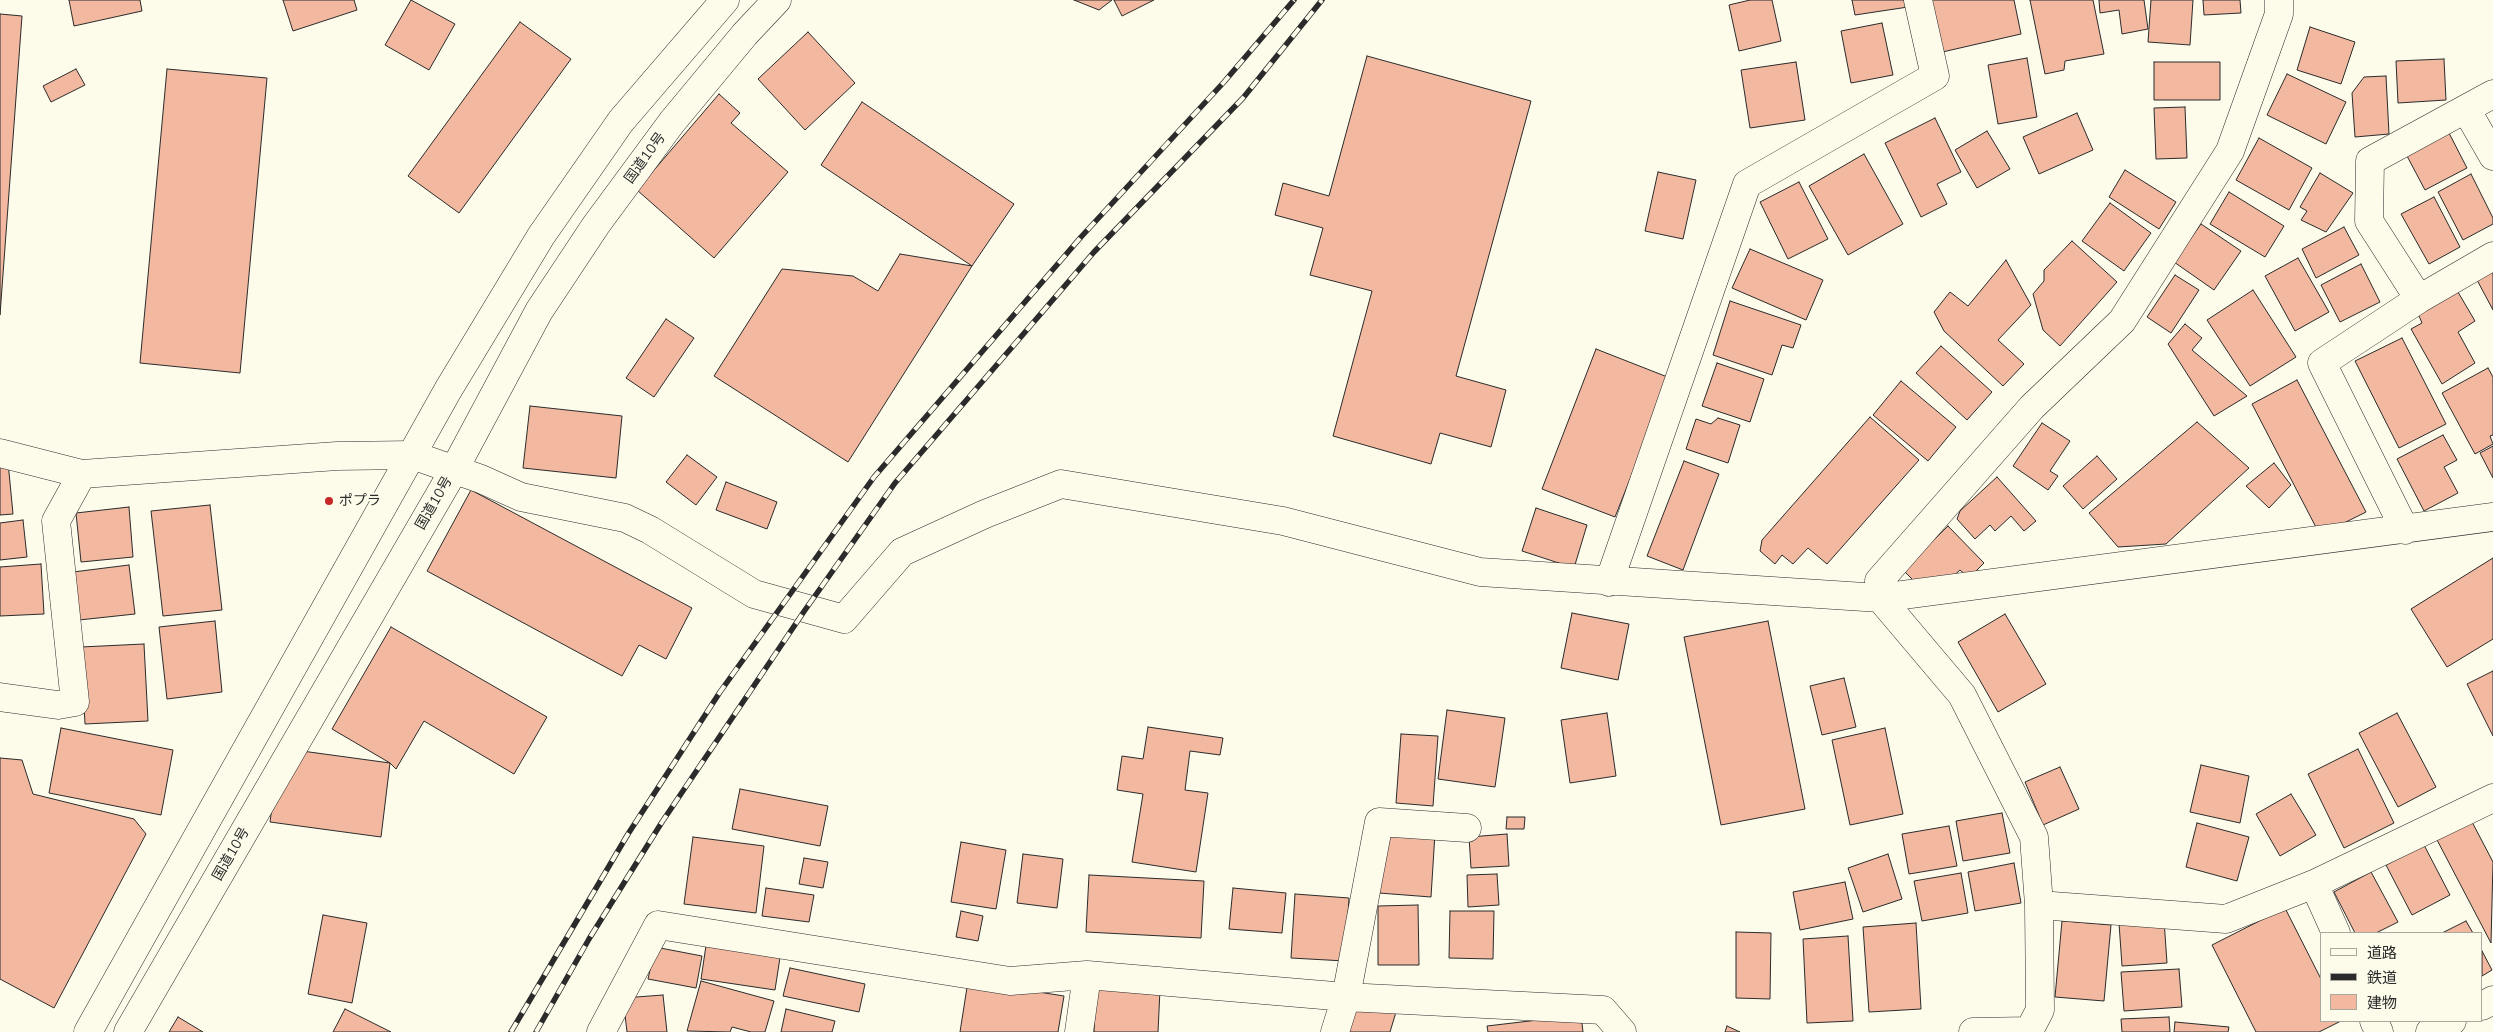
<!DOCTYPE html>
<html>
<head>
<meta charset="utf-8">
<style>
	body { margin:0 }
	#map { position:relative; width:2493px; height:1032px; overflow:hidden; background:#fdfbea; font-family:Mulish,"Noto Sans JP",sans-serif }
	canvas { display:block }
	.legend { position:absolute; left:2320px; top:932px; width:162px; height:90px; box-sizing:border-box; background:#fdfbea; border:1px solid #a9a89e; margin:0; padding:6px 9px; list-style:none; font-size:15px; color:#2b2b2b }
	.legend li { display:flex; align-items:center; gap:10px; height:25px }
	.legend b { width:25px; border:1px solid #a9a89e }
</style>
</head>
<body>
<div id="map">
<canvas width="2493" height="1032"></canvas>
<ul class="legend">
<li><b style="height:6px;background:#fdfbea"></b>道路</li>
<li><b style="height:6px;background:#2b2b2b"></b>鉄道</li>
<li><b style="height:14px;background:#f2b8a0"></b>建物</li>
</ul>
</div>
<script>
const c = document.querySelector('canvas').getContext('2d');
c.lineJoin = 'round';
function fill(path, color) { c.fillStyle = color; c.fill(path, 'evenodd'); }
const shape = rows => new Path2D(rows.map(r => 'M' + r).join(''));
function trace(path, color, width, dash) { c.strokeStyle = color; c.lineWidth = width; c.lineCap = dash ? 'butt' : 'round'; c.setLineDash(dash || []); c.stroke(path); }
function write(font, color, halo, rows, align = 'center') {
  c.font = font + ' Mulish,"Noto Sans JP",sans-serif'; c.lineWidth = 4; c.setLineDash([]); c.textBaseline = 'middle'; c.strokeStyle = halo; c.fillStyle = color; for (const [text, x, y, turn = 0] of rows) {
    c.save(); c.translate(x, y); c.rotate((+turn || 0) * Math.PI / 180); c.textAlign = isNaN(turn) ? turn : align; if (halo) c.strokeText(text, 0, 0); c.fillText(text, 0, 0); c.restore();
  }
}
const building = shape([
	[69,0,140,0,142,11,74,26,69,0],
	[283,0,354,0,357,10,293,31,283,0],
	[411,0,455,24,429,70,385,45,411,0],
	[1074,0,1112,0,1099,10,1074,0],
	[1114,0,1154,0,1122,16,1114,0],
	[1750,0,1772,0,1781,41,1739,51,1729,5,1750,0],
	[1852,0,1907,0,1908,7,1855,15,1852,0],
	[1927,0,2014,0,2021,34,1938,53,1927,0],
	[2030,0,2093,0,2104,54,2065,61,2064,70,2045,74,2030,0],
	[2099,0,2144,0,2148,29,2122,34,2119,10,2100,13,2099,0],
	[2151,0,2193,0,2190,45,2148,42,2151,0],
	[2203,0,2240,0,2241,13,2204,15,2203,0],
	[0,14,22,16,0,315,0,14],
	[520,22,571,59,459,213,408,176,520,22],
	[1882,23,1893,75,1851,83,1841,31,1882,23],
	[2310,27,2355,42,2341,84,2297,70,2310,27],
	[808,32,855,83,805,130,758,79,808,32],
	[1367,56,1531,101,1456,376,1506,390,1491,447,1440,433,1431,464,1333,436,1372,291,1310,275,1323,228,1275,215,1283,183,1329,196,1367,56],
	[2027,58,2037,117,1998,124,1988,65,2027,58],
	[2444,59,2446,100,2398,103,2396,61,2444,59],
	[1796,62,1805,120,1750,128,1741,70,1796,62],
	[2154,62,2220,62,2220,100,2154,100,2154,62],
	[76,69,85,85,51,102,43,86,76,69],
	[167,69,267,78,240,373,140,363,167,69],
	[2287,74,2346,102,2326,144,2267,115,2287,74],
	[2386,76,2389,134,2355,137,2352,93,2364,77,2386,76],
	[719,94,740,113,731,123,788,172,714,258,637,190,719,94],
	[862,102,1014,204,972,266,821,165,862,102],
	[2185,107,2187,158,2156,159,2154,108,2185,107],
	[2077,113,2093,150,2039,174,2023,137,2077,113],
	[1935,118,1961,172,1937,184,1947,204,1921,217,1885,143,1935,118],
	[1987,131,2010,169,1977,188,1955,150,1987,131],
	[2449,133,2467,168,2425,190,2407,156,2449,133],
	[2259,138,2312,168,2289,210,2236,180,2259,138],
	[1864,154,1903,224,1848,255,1809,186,1864,154],
	[2125,170,2176,202,2159,229,2109,197,2125,170],
	[1658,172,1696,180,1683,239,1645,231,1658,172],
	[2320,173,2353,193,2326,232,2301,220,2307,211,2300,207,2320,173],
	[2471,174,2493,218,2493,224,2463,240,2438,192,2471,174],
	[1799,182,1828,239,1788,259,1760,202,1799,182],
	[2229,192,2284,226,2265,257,2210,224,2229,192],
	[2434,197,2460,247,2429,264,2401,214,2434,197],
	[2110,203,2151,233,2124,271,2082,241,2110,203],
	[2201,224,2241,251,2214,290,2174,262,2201,224],
	[2344,227,2359,255,2316,278,2302,249,2344,227],
	[2072,241,2117,282,2060,346,2043,330,2033,294,2044,281,2044,270,2072,241],
	[1750,249,1823,280,1806,320,1732,288,1750,249],
	[900,254,972,266,848,462,714,376,782,269,853,276,878,291,900,254],
	[2298,258,2329,312,2295,331,2265,276,2298,258],
	[2006,260,2031,305,1998,340,2024,364,2003,386,1944,331,1934,312,1950,292,1968,306,2006,260],
	[2361,264,2380,302,2340,322,2321,285,2361,264],
	[2493,271,2493,310,2477,280,2493,271],
	[2175,275,2199,290,2171,333,2147,317,2175,275],
	[2455,287,2475,321,2458,332,2475,363,2442,384,2411,329,2422,323,2416,309,2455,287],
	[2253,290,2296,357,2250,386,2207,320,2253,290],
	[1730,301,1801,325,1793,348,1782,345,1772,375,1713,355,1730,301],
	[666,319,694,338,654,397,626,378,666,319],
	[2185,324,2202,338,2192,350,2247,396,2214,416,2168,344,2185,324],
	[2402,338,2446,424,2399,448,2355,361,2402,338],
	[1941,346,1992,392,1967,420,1916,373,1941,346],
	[1596,349,1670,378,1615,517,1542,489,1596,349],
	[1717,363,1764,379,1750,422,1702,406,1717,363],
	[2488,368,2493,377,2493,435,2490,436,2493,444,2475,454,2442,393,2488,368],
	[2297,380,2366,512,2320,535,2252,404,2297,380],
	[1901,381,1956,427,1928,461,1873,415,1901,381],
	[530,406,622,416,616,478,523,468,530,406],
	[1870,417,1919,460,1827,564,1808,548,1793,564,1782,555,1775,564,1760,551,1762,540,1870,417],
	[1718,418,1740,425,1728,463,1686,449,1696,419,1711,424,1718,418],
	[2197,422,2249,468,2166,544,2118,547,2089,513,2197,422],
	[2042,423,2070,441,2050,471,2058,476,2048,490,2013,466,2042,423],
	[2443,435,2457,460,2444,467,2458,493,2424,511,2397,459,2443,435],
	[2493,446,2493,478,2480,453,2493,446],
	[687,455,717,477,696,505,666,482,687,455],
	[2097,456,2117,479,2083,509,2063,486,2097,456],
	[1684,461,1719,474,1683,570,1647,556,1684,461],
	[0,462,8,462,13,514,0,515,0,462],
	[2274,463,2291,485,2269,508,2246,486,2274,463],
	[1997,477,2036,521,2024,531,2011,516,1995,531,1990,525,1975,539,1957,519,1960,511,1997,477],
	[726,482,777,502,767,529,716,510,726,482],
	[471,490,692,608,666,659,639,645,622,676,427,571,471,490],
	[210,505,222,610,163,616,151,511,210,505],
	[129,507,133,557,81,562,76,513,129,507],
	[1536,508,1587,525,1574,568,1522,551,1536,508],
	[23,520,27,557,0,560,0,523,23,520],
	[1948,526,1984,563,1969,578,1960,570,1946,583,1939,576,1924,591,1903,570,1948,526],
	[2493,558,2493,639,2447,667,2411,609,2493,558],
	[41,564,44,614,0,616,0,567,41,564],
	[129,565,135,614,79,620,73,572,129,565],
	[1572,613,1629,624,1618,680,1561,668,1572,613],
	[2005,614,2046,684,1998,712,1958,642,2005,614],
	[215,621,222,692,167,699,159,627,215,621],
	[1768,621,1805,809,1721,825,1684,637,1768,621],
	[391,627,547,717,514,774,424,721,396,769,390,763,332,729,391,627],
	[144,644,148,721,85,724,81,647,144,644],
	[2493,671,2493,736,2467,684,2493,671],
	[1844,678,1856,727,1822,735,1810,686,1844,678],
	[1447,710,1505,718,1495,787,1438,779,1447,710],
	[1607,713,1616,776,1570,783,1561,720,1607,713],
	[2397,713,2436,787,2398,807,2359,733,2397,713],
	[1148,727,1223,738,1220,755,1190,751,1185,790,1208,793,1196,872,1132,862,1143,794,1117,790,1122,756,1143,759,1148,727],
	[61,728,173,750,161,815,49,793,61,728],
	[1885,728,1903,814,1850,825,1832,740,1885,728],
	[1401,734,1438,736,1433,806,1396,803,1401,734],
	[280,748,390,763,381,837,270,822,280,748],
	[2358,749,2394,823,2344,848,2308,774,2358,749],
	[0,758,22,760,33,794,134,819,146,834,54,1008,0,979,0,758],
	[2201,765,2249,776,2240,823,2190,812,2201,765],
	[2060,767,2079,809,2043,825,2025,782,2060,767],
	[740,789,828,806,820,846,732,829,740,789],
	[2291,794,2316,835,2280,856,2256,814,2291,794],
	[2002,813,2010,853,1963,861,1956,821,2002,813],
	[1507,817,1525,817,1524,829,1506,829,1507,817],
	[2471,820,2493,862,2491,943,2436,838,2471,820],
	[2197,823,2249,837,2237,881,2186,867,2197,823],
	[1949,826,1957,866,1909,874,1902,834,1949,826],
	[1383,829,1435,833,1431,897,1379,893,1383,829],
	[1507,834,1509,866,1471,868,1469,837,1507,834],
	[693,837,764,846,756,913,684,904,693,837],
	[961,842,1006,850,996,909,951,902,961,842],
	[2424,845,2450,895,2412,915,2386,865,2424,845],
	[1023,854,1063,859,1057,908,1017,903,1023,854],
	[1888,854,1902,899,1863,912,1848,868,1888,854],
	[804,858,828,862,823,888,799,884,804,858],
	[2014,863,2021,903,1975,911,1968,872,2014,863],
	[2371,872,2398,922,2376,933,2355,933,2334,892,2371,872],
	[1961,873,1968,913,1922,921,1914,881,1961,873],
	[1497,874,1499,905,1468,907,1467,875,1497,874],
	[1089,875,1204,881,1201,938,1086,932,1089,875],
	[1845,882,1853,919,1800,930,1793,892,1845,882],
	[766,888,814,895,809,922,762,916,766,888],
	[1233,888,1286,893,1282,933,1229,929,1233,888],
	[1295,894,1349,898,1345,961,1291,958,1295,894],
	[1418,905,1419,965,1378,965,1378,906,1418,905],
	[2285,908,2322,981,2322,1021,2341,1021,2319,1032,2256,1032,2212,945,2285,908],
	[961,911,983,916,978,941,956,937,961,911],
	[1450,911,1494,911,1493,959,1449,958,1450,911],
	[323,915,367,923,352,1003,308,994,323,915],
	[2164,920,2167,963,2122,966,2119,923,2164,920],
	[2062,921,2111,925,2104,1001,2055,997,2062,921],
	[2466,921,2473,933,2442,933,2466,921],
	[1916,923,1921,1009,1869,1012,1863,927,1916,923],
	[1736,932,1771,933,1770,999,1736,998,1736,932],
	[1848,936,1853,1021,1807,1023,1803,939,1848,936],
	[707,939,781,951,775,990,701,979,707,939],
	[655,947,702,956,696,988,648,979,655,947],
	[2482,951,2492,970,2482,976,2482,951],
	[1097,965,1161,968,1158,1032,1094,1032,1097,965],
	[790,968,865,984,859,1012,783,996,790,968],
	[2179,969,2182,1007,2124,1011,2121,972,2179,969],
	[701,981,774,1001,765,1032,751,1032,732,1027,730,1032,687,1031,701,981],
	[968,981,1064,996,1058,1032,960,1032,968,981],
	[663,995,667,1032,627,1032,623,998,663,995],
	[1355,999,1396,1012,1390,1032,1344,1032,1355,999],
	[345,1009,391,1032,333,1032,345,1009],
	[786,1009,835,1021,832,1032,781,1032,786,1009],
	[1581,1015,1583,1032,1488,1032,1487,1026,1581,1015],
	[178,1017,203,1032,169,1032,178,1017],
	[2169,1017,2170,1032,2122,1032,2121,1019,2169,1017],
	[2175,1022,2229,1027,2228,1032,2174,1032,2175,1022],
	[1727,1026,1740,1032,1725,1032,1727,1026]
]);
fill(building, '#f2b8a0');
trace(building, '#2b2b2b', 1);
const minor = shape([
	[2493,94,2370,161,2369,221,2419,299,2493,256],
	[2466,109,2493,156],
	[0,453,82,474,337,456,412,455,481,479,521,497,625,518,650,530,754,594,844,619,902,552,985,514,1061,484,1283,521,1480,572,1880,598,2493,517],
	[2405,530,2322,363,2419,299],
	[1609,582,1747,184,1935,76,1918,0],
	[0,697,58,705,75,702,56,521,82,474],
	[2039,905,2226,919,2314,884],
	[2336,933,2314,884,2493,798],
	[2482,1006,2493,1000],
	[2374,1021,2379,1032],
	[601,1032,658,925,1010,981,1087,975,1346,997,1603,1010,1622,1032],
	[1079,1032,1087,975],
	[1335,1032,1346,997,1379,822,1467,828],
	[1973,1032,2029,1031,2040,1010,2039,905,2034,837,1962,695,1880,598,1879,581,2032,407,2122,321,2230,151,2279,14,2279,0],
	[2430,1032,2452,1021]
]);
const highway = shape([
	[88,1032,448,390,541,236,621,121,725,0],
	[128,1032,454,470,539,311,596,225,672,122,745,34,777,0]
]);
trace(minor, '#2b2b2b', 29);
trace(highway, '#2b2b2b', 29);
trace(minor, '#fdfbea', 28);
trace(highway, '#fdfbea', 28);
const rail = shape([
	[511,1032,628,834,720,692,874,477,1081,237,1224,82,1294,0],
	[536,1032,589,939,662,822,805,610,895,483,1094,252,1243,98,1322,0]
]);
trace(rail, '#2b2b2b', 5.5);
trace(rail, '#fdfbea', 4, [11]);
for (const [x, y, r, color] of [
	[329,501,5,"#c62828"]
]) { const dot = new Path2D(); dot.arc(x, y, r, 0, 2 * Math.PI); c.fillStyle = color; c.fill(dot); trace(dot, '#fdfbea', 2); }
write('14px', '#2b2b2b', '#fdfbea', [
	["国道10号",645,158,-54],
	["国道10号",434,503,-60],
	["国道10号",231,854,-60]
]);
write('14px', '#2b2b2b', '#fdfbea', [
	["ポプラ",339,501]
], 'left');
</script>
</body>
</html>
